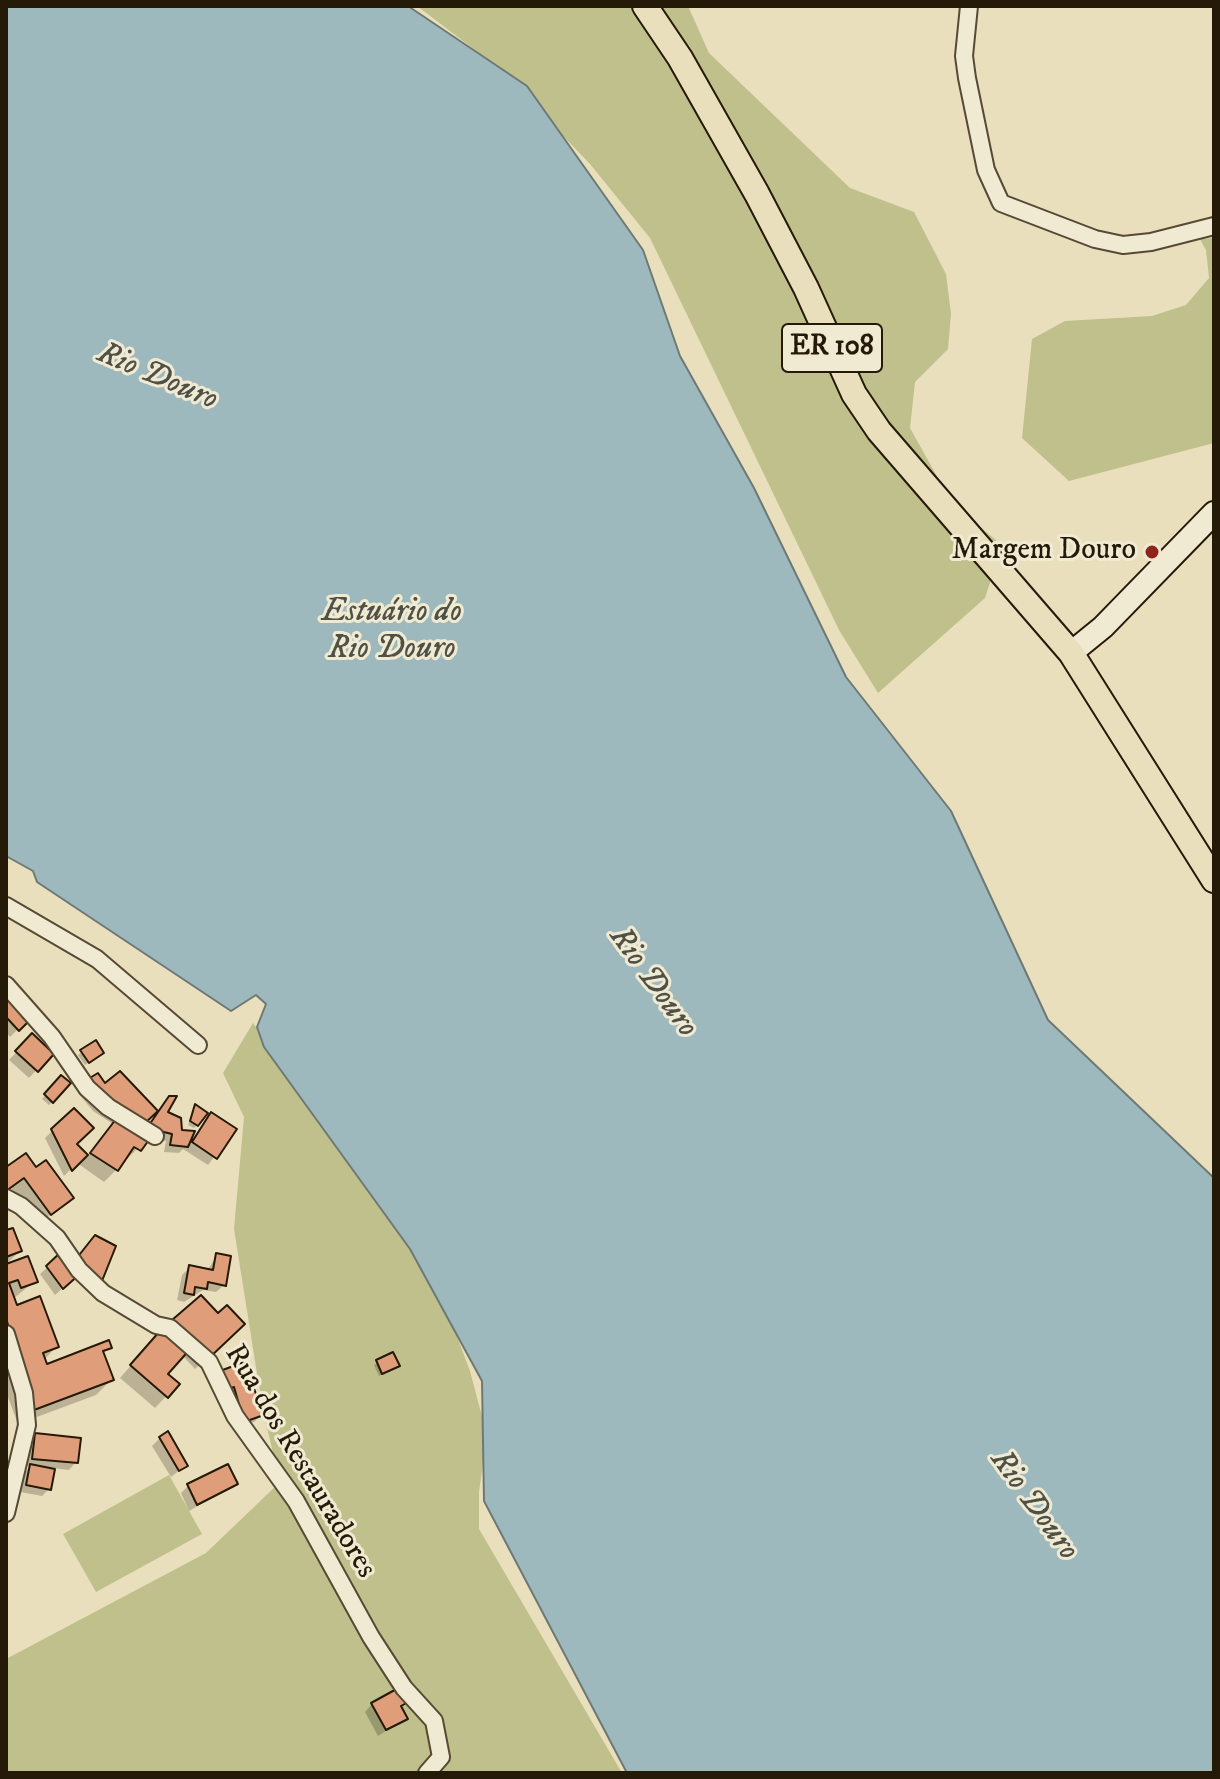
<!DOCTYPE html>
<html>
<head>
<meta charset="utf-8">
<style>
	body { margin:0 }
	#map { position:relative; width:1220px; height:1779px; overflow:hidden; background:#eadfbc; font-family:"IM FELL DW Pica",serif }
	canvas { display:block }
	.frame { position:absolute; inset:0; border:8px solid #251908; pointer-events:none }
</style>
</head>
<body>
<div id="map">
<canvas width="1220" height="1779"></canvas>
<div class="frame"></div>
</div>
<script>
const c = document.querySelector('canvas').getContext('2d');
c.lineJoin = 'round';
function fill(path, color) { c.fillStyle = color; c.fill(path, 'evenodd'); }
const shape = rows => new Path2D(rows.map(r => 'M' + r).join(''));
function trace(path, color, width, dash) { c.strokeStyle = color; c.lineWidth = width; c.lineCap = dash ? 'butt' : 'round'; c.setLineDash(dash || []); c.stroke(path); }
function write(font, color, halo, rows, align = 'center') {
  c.font = font + ' "IM FELL DW Pica",serif'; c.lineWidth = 6; c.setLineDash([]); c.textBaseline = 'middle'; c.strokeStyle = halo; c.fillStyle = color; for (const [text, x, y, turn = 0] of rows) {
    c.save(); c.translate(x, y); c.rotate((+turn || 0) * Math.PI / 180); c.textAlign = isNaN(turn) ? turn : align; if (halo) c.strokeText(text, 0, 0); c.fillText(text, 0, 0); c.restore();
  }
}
fill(shape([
	[417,6,688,6,709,53,850,188,914,212,946,274,951,314,948,349,915,382,910,428,953,505,1002,545,985,598,878,693,839,630,650,238,590,164,496,66],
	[1214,238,1214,443,1069,481,1022,438,1032,339,1065,321,1152,316,1186,305,1209,278,1206,250,1200,239],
	[253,1023,449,1292,447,1310,470,1371,487,1435,479,1492,479,1529,622,1773,6,1773,6,1659,206,1553,280,1482,263,1411,234,1229,244,1117,223,1073],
	[169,1475,202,1534,96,1592,63,1534]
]), '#bfc08b');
const water = shape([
	[6,6,408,6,527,86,643,250,680,356,754,488,846,677,951,811,1048,1020,1214,1178,1214,1773,627,1773,484,1501,482,1381,410,1249,264,1047,257,1027,266,1004,256,995,231,1011,37,882,33,871,6,856,6,6]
]);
fill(water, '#9eb9bd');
trace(water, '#6e7975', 2);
fill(shape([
	[6,994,29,1018,10,1037,6,1032],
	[32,1036,51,1054,29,1078,9,1060],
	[82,1052,99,1056,85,1065,78,1055],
	[62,1077,68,1083,49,1105,42,1099],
	[89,1081,143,1134,165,1112,189,1144,197,1133,202,1133,198,1131,212,1114,235,1130,208,1165,183,1149,179,1153,164,1152,166,1141,149,1137,104,1182,80,1165,83,1157,64,1176,45,1138,74,1110,75,1144,86,1157,113,1124,93,1111,78,1093],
	[195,1107,197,1125,194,1128,188,1125],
	[6,1170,35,1170,71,1198,38,1225,11,1188,6,1192],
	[6,1233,20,1251,6,1264],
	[62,1254,77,1275,55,1295,40,1274],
	[217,1255,224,1285,216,1292,203,1290,184,1302,177,1300,182,1275,190,1267,207,1271],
	[6,1266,35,1281,13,1299,16,1307,57,1346,44,1360,46,1366,110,1347,102,1354,112,1379,96,1395,18,1424,6,1392],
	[242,1324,195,1369,182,1355,165,1374,177,1385,155,1408,120,1378,148,1346],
	[392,1355,397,1366,379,1376,374,1365],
	[221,1373,261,1415,254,1422,237,1428],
	[36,1435,76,1462,69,1470,53,1468,49,1489,42,1496,20,1492,23,1474,31,1466,26,1466,28,1443],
	[160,1438,186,1465,171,1477,152,1446],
	[236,1484,189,1511,181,1493,188,1486],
	[408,1701,400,1708,406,1718,378,1736,365,1712,372,1704]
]), '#0003');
const building = shape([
	[6,991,32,1018,19,1031,6,1017,6,991],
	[32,1033,54,1054,38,1072,15,1051,32,1033],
	[96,1040,104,1053,89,1063,80,1050,96,1040],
	[120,1071,158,1111,143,1125,105,1099,88,1079,98,1073,105,1083,120,1071],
	[61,1075,71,1083,53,1103,44,1094,61,1075],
	[169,1096,177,1096,168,1112,181,1118,182,1130,195,1131,188,1147,170,1145,172,1134,147,1128,169,1096],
	[195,1104,208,1113,198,1126,190,1121,195,1104],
	[74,1108,94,1128,77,1144,88,1155,72,1171,51,1129,74,1108],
	[211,1112,237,1129,217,1159,192,1142,211,1112],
	[116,1119,151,1137,141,1151,134,1147,118,1171,90,1153,116,1119],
	[26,1153,36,1167,46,1160,74,1198,51,1215,24,1178,6,1191,6,1167,26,1153],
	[13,1228,22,1251,6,1257,6,1230,13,1228],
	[95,1235,116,1246,100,1286,76,1259,95,1235],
	[62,1251,81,1273,63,1289,46,1266,62,1251],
	[216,1253,231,1256,226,1286,208,1282,207,1289,195,1287,194,1295,184,1293,189,1265,213,1270,216,1253],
	[28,1256,38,1282,21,1288,18,1280,9,1283,17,1305,40,1296,59,1347,43,1353,47,1364,109,1340,112,1348,103,1351,114,1380,34,1410,16,1361,21,1360,6,1319,6,1264,28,1256],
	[201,1295,218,1313,227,1305,245,1324,208,1359,172,1320,201,1295],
	[159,1332,192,1347,168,1374,180,1384,168,1398,130,1365,159,1332],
	[393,1352,400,1366,382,1374,376,1360,393,1352],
	[244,1362,264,1415,244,1422,234,1387,227,1390,220,1371,244,1362],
	[168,1431,188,1466,179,1471,159,1437,168,1431],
	[35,1433,81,1438,78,1463,32,1459,35,1433],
	[30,1464,55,1469,51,1490,26,1485,30,1464],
	[228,1464,238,1484,197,1505,187,1484,228,1464],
	[402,1686,410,1701,401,1706,408,1719,386,1730,371,1703,402,1686]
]);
fill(building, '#df9d7a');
trace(building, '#251908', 2);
const minor = shape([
	[969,6,964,56,967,78,986,170,1001,203,1095,239,1123,245,1151,242,1214,226],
	[6,906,97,959,198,1045],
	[6,985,52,1037,87,1088,108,1107,155,1136],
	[6,1198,21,1206,57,1238,79,1270,103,1293,156,1325,170,1328,209,1362,235,1416,296,1501,371,1637,404,1688,434,1721,441,1757,427,1773],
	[6,1334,24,1393,27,1425,6,1513]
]);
const secondary = shape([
	[1071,653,1103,627,1214,513]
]);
const primary = shape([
	[645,6,680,58,757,194,806,288,854,394,879,431,1071,653,1214,880]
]);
trace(minor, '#564a35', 20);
trace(secondary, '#251908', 26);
trace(primary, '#251908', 28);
trace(minor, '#f1ead3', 16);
trace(secondary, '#f1ead3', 22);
trace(primary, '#eadfbc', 24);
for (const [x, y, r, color] of [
	[1152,552,8,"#8f2418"]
]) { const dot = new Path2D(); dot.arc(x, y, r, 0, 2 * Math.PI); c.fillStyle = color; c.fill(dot); trace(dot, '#f1ead3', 3); }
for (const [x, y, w] of [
	[832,348,100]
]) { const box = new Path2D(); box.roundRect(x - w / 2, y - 24, w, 48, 6); c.fillStyle = '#f1ead3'; c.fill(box); trace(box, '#251908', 2); }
write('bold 28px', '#251908', null, [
	["ER 108",832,348]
]);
write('30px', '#251908', '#f1ead3', [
	["Margem Douro",1136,552]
], 'right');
write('30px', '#251908', '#f1ead3', [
	["Rua dos Restauradores",299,1462,59]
]);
write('italic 32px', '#4f5147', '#f1ead3', [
	["Rio Douro",157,378,23],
	["Estuário do",392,613],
	["Rio Douro",392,650],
	["Rio Douro",652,983,54],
	["Rio Douro",1033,1506,54]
]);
</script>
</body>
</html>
